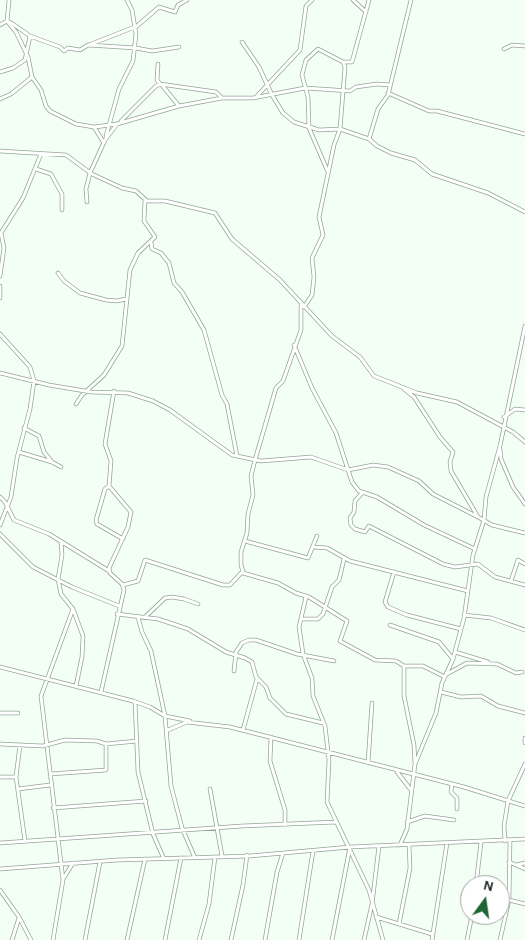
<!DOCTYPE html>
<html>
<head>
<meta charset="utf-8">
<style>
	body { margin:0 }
	#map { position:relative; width:525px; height:940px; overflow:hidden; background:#f3fff5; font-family:Karla,sans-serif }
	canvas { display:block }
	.north { position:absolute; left:460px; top:875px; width:50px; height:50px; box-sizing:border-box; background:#fff; border:1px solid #a3a6a3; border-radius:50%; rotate:14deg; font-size:14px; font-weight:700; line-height:20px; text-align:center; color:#19201a }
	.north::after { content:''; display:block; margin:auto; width:18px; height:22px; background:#1e6735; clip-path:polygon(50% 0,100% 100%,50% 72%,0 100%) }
</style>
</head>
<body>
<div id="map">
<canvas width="525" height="940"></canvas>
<div class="north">N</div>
</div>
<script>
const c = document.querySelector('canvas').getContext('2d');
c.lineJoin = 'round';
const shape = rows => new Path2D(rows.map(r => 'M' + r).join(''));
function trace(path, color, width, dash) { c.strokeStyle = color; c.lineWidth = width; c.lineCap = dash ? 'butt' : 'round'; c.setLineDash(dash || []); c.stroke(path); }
const minor = shape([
	[9,0,7,21,16,32,28,57,32,77,41,90,46,106,50,111,76,124,94,127,104,143],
	[353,0,366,12],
	[0,25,7,21,13,24,30,36,60,47,64,51,68,48,80,50,88,45,136,48,152,51,179,47],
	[242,42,259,67,272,95,283,113,294,122,319,130,340,129,334,145,319,217,323,235,312,258,314,277,312,295,304,307],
	[89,45,137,26,159,7,175,12,178,5,187,0],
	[504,49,512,45,525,46],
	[343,62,352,62,369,0],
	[158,64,157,80,160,84,216,92,222,98],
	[0,72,13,68,25,60,30,36],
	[388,93,429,111,437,111,525,134],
	[256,97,300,50,306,6,312,0],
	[0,99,11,94,32,77],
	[121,121,156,86,161,84,179,106],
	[95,127,116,124],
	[106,136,119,89,133,61,136,34,132,10,127,0],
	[369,139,378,109,388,95,411,0],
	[0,151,66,155,92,174,122,188,136,191,147,201,165,201,215,213,232,239,280,280,332,336,360,357,374,376,417,393,457,402,513,432,525,442],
	[36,169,51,174,62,194,62,210],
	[328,172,309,128,308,97,302,75,306,60,318,49,343,62,345,67,340,129,369,139,377,146,391,153,415,160,432,174,488,193,525,212],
	[87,202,86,189,90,173,105,140,117,124,179,106,222,98,253,98,305,88,350,91,356,87,377,84,390,85],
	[151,242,152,249,161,253,169,263,174,283,182,292,204,330,222,395,227,404,237,456],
	[58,273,64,281,80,293,106,300,117,301,126,299],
	[0,276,4,248,1,233,23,198,41,154],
	[0,286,0,298],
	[301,305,301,330,283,381,276,388,255,460,251,476,253,495,248,514,247,533,241,552,241,564,243,573,278,583,296,593,309,597,347,621,340,641,375,660,396,661,404,666,404,696,414,745,415,764],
	[0,334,30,367,34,381,30,409,17,458,11,497,0,525],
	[294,345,312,388,336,433,352,482,359,491,377,497,424,525,475,549],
	[0,373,49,385,91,392,128,393,153,401,170,410,232,455,261,461,311,457,348,470,373,465,388,467,419,481,433,494,478,517],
	[404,389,414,397,440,437,453,452,450,462,451,471,478,517,492,525,525,533],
	[76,404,82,395,104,375,122,346,130,270,138,253,155,237,144,221,145,200],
	[504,417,515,409,525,410],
	[24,428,39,436,44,452,52,462],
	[500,449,501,459,513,487,525,504],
	[19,452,52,462,61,467],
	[109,486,105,489,96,520,97,524,123,539],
	[362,493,355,501,354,512,350,518,351,525,355,529,365,532,369,526,443,564,455,567,478,564,495,577,525,585],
	[0,497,5,502,14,520,49,534,109,571],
	[0,534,33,567,72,587,119,606],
	[245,541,308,558,317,536],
	[61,542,62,555,58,579,61,594,73,609,83,636,82,657,76,686],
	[314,547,327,548,350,561,468,591],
	[394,572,385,602,388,607,407,615,461,629],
	[511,581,518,560,525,564],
	[123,585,138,581,145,560,223,585,230,585,243,571],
	[306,597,299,627,303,654,312,678,313,696,325,726,329,760,327,802,369,890,383,940],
	[117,614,158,619,188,629,226,652,245,658,252,662,256,677,266,687,270,698,286,714,323,723],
	[464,615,491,618,525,630],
	[138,617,142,632,151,651,165,716,190,721],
	[144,618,165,598,172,597,184,599,198,604],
	[302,619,318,619,323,614,332,587,339,580,344,559],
	[390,625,439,642,453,659],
	[455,652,488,662],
	[404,666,423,666,445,677],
	[0,667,133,701,150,707,165,716,171,786,182,828,195,858],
	[234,671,236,652,242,643,249,640,256,640,297,654,334,661],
	[447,674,467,663,497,664,516,673,522,672],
	[101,692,124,590,122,584,110,573,109,568,128,527,131,512,109,486,111,461,105,444,114,391],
	[441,692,461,697,481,696,498,706,525,713],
	[135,702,138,772,153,834,164,859],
	[0,713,18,713],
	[168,730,187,722,230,727,464,787,525,806],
	[243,730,257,679],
	[271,737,270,761,285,810,285,825],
	[525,738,525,743],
	[0,744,43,746,65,740,97,741,106,744,137,741],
	[20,745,16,777,25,841],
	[368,763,372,703],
	[397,772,411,790],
	[50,774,106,770,106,744],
	[0,777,16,777],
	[452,784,451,792,457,798,457,809],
	[18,789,50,785],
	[210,789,222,856],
	[53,808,146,801],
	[407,822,425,816,454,820],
	[505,841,504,826,508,801,525,764],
	[0,843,242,826,336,822],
	[400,845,407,829,415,764,436,713,442,683,453,659,464,618,473,555,484,520,486,497,500,446,525,326],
	[509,862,525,869],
	[516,865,525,863],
	[0,869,117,860,250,856,350,847,525,839],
	[63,879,73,863],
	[476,885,481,842],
	[0,890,19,917,31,940],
	[509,900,525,904],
	[376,917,432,934],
	[399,924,410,868,409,845],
	[12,940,19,918],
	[53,940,63,880,41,696,73,609],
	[85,940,100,862],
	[127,940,145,859],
	[165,940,181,858],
	[199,940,209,904,215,857],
	[231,940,243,885,247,855],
	[265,940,277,872,283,853],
	[299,940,313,851],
	[332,940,350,847],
	[364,940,372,904,379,846],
	[432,940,447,843],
	[467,940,472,915],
	[500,940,509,900,510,841]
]);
trace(minor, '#93a596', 4.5);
trace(minor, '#fff', 3);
</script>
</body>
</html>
